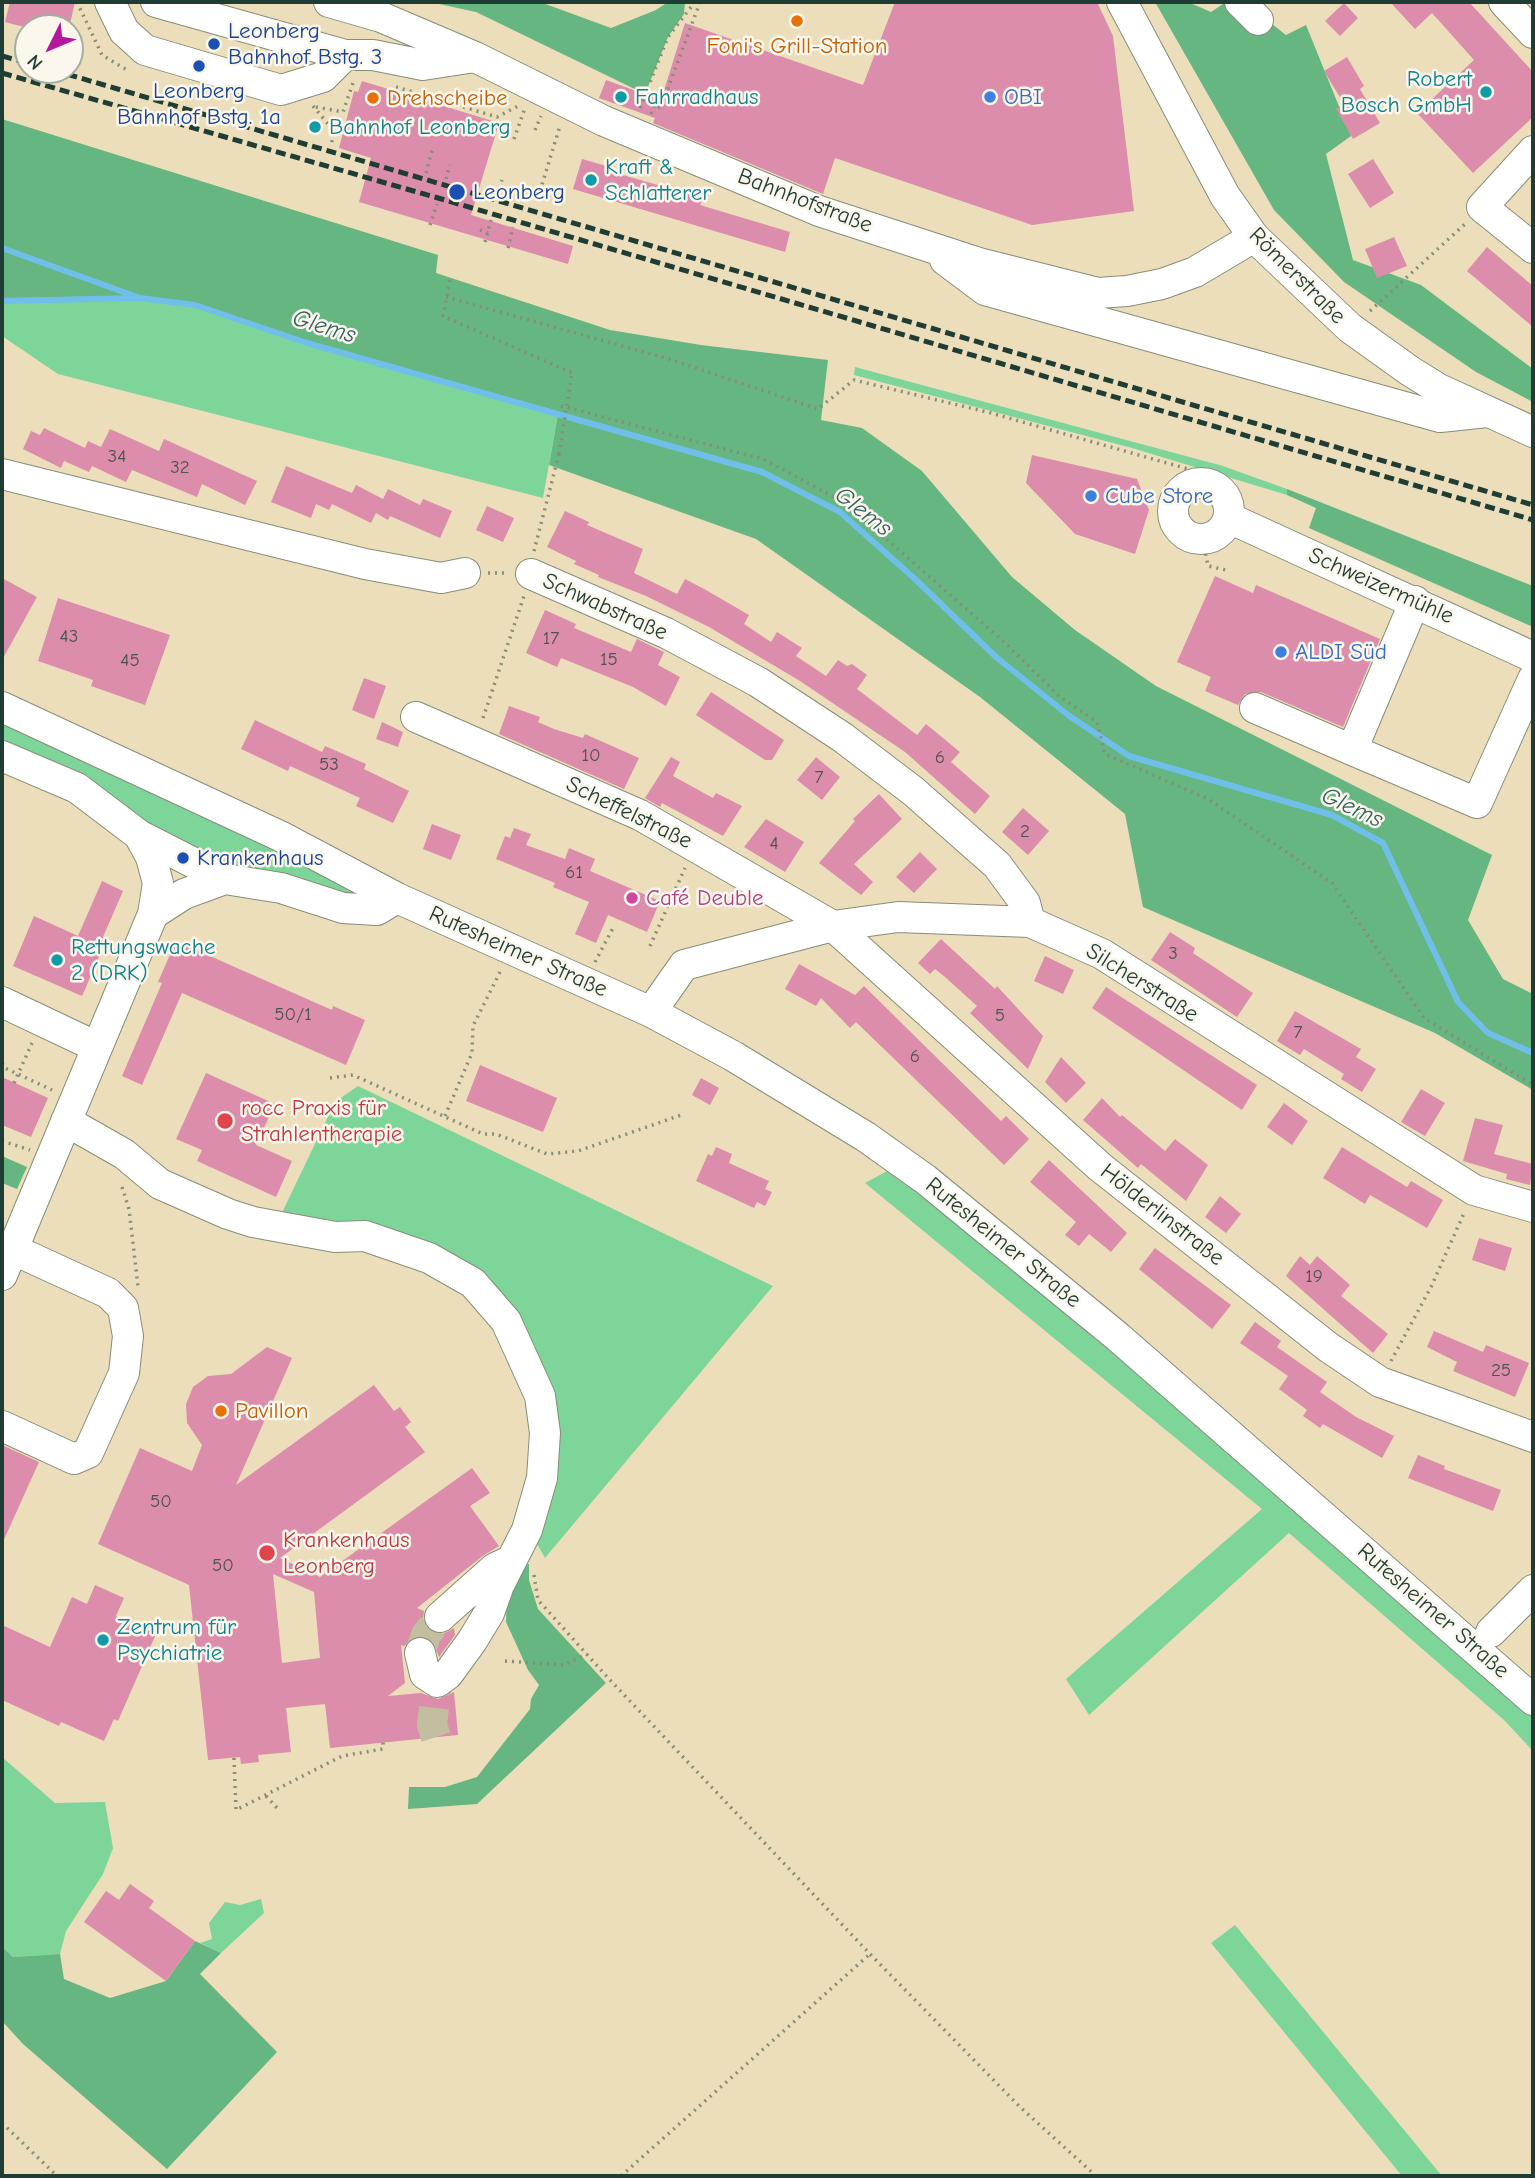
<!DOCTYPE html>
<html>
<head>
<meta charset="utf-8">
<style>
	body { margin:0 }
	#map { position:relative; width:1535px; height:2178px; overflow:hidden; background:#ecdebb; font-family:"Comic Neue",sans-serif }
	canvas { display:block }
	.frame { position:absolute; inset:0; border:4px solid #1f3d34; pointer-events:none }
	.north { position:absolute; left:14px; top:14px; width:70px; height:70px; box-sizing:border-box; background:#fbf7ec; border:2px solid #a3ada2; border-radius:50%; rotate:227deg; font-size:19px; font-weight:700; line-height:28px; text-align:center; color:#1f3d34 }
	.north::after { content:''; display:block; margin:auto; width:24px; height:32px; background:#b5179e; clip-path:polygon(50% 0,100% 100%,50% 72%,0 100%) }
</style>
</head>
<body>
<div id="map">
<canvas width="1535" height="2178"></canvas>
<div class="frame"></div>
<div class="north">N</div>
</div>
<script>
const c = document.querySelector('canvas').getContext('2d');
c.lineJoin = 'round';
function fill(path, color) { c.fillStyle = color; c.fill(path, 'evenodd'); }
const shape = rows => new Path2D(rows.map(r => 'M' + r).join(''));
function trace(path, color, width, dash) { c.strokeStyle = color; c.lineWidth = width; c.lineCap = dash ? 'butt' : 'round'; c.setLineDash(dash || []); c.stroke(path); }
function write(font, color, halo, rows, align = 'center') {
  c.font = font + ' "Comic Neue",sans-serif'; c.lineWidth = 5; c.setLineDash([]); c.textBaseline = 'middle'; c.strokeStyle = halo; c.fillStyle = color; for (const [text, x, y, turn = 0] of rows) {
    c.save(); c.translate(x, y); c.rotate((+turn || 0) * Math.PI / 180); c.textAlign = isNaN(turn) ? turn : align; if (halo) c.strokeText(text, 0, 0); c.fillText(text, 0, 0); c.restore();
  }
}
fill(shape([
	[140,298,195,305,307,343,558,414,543,498,58,374,2,336,2,301],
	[855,367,1223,466,1287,489,1287,495,1132,448,854,375],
	[2,707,348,873,377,910,258,882,2,756],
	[358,1086,773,1286,545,1558,536,1542,556,1459,484,1282,279,1219,335,1102],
	[891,1169,989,1245,1533,1714,1533,1751,1504,1720,1289,1533,1089,1715,1066,1679,1262,1509,865,1183],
	[2,1757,55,1803,105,1802,113,1848,103,1874,66,1931,60,1954,13,1957,2,1947],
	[261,1899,264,1913,221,1953,200,1943,212,1939,209,1923,225,1902,240,1905],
	[1235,1925,1442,2176,1402,2176,1211,1943]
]), '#7ed59a');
fill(shape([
	[430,2,540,2,611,28,656,10,668,2,685,2,684,14,668,37,645,94,476,12],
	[1155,2,1188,2,1211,12,1226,2,1244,2,1286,35,1306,25,1351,136,1326,154,1353,260,1421,285,1533,369,1533,402,1476,372,1344,282,1274,210],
	[2,119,438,255,436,273,610,330,701,345,828,360,821,420,862,428,922,471,1012,577,1075,630,1156,686,1492,855,1468,920,1503,979,1533,994,1533,1090,1435,1033,1143,907,1125,814,980,697,756,539,549,465,558,414,307,343,195,305,140,298,2,301],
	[1287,489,1533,586,1533,627,1309,528,1316,508,1287,495],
	[2,1156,27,1167,17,1189,2,1183],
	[529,1564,529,1580,538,1609,606,1683,477,1804,408,1809,409,1787,445,1787,477,1777,530,1709,531,1699,539,1685,528,1670,506,1622,507,1597,518,1566],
	[195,1941,221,1953,200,1974,277,2052,167,2169,23,2044,2,2021,2,1947,13,1957,60,1954,64,1979,110,1998,166,1981]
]), '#66b682');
trace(shape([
	[2,248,140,298,195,305,307,343,762,472,840,512,915,579,996,657,1068,715,1129,756,1332,815,1383,843,1458,1002,1488,1033,1533,1053],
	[2,301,138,298]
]), '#70bfea', 6);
fill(shape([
	[10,2,75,2,69,28,28,28,5,22],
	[895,2,1097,2,1113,36,1134,211,1032,225,835,158,823,194,653,123,655,118,599,98,606,80,661,100,685,23,863,85],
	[1390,2,1469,2,1533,72,1533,117,1473,173,1417,113,1474,60,1432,13,1415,29],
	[1344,3,1358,18,1340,36,1325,21],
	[1347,57,1364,86,1360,89,1380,123,1353,139,1336,109,1344,104,1324,71],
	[362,81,499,123,471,215,573,246,568,264,359,202,371,158,339,148,354,91,358,92],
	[582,159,610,167,609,171,703,198,700,205,790,232,785,252,573,189],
	[1373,159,1394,193,1370,208,1348,174],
	[1394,237,1407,266,1377,278,1365,249],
	[1487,247,1533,286,1533,327,1467,271],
	[44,428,85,448,88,441,101,447,110,429,159,451,164,439,257,481,245,505,202,484,197,497,132,470,126,482,92,466,89,472,64,461,61,468,23,449,31,431,40,435],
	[1032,455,1137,479,1149,510,1135,554,1075,534,1026,483],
	[286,466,352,493,356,485,383,499,388,489,420,505,423,499,452,511,440,538,390,516,388,520,376,513,371,523,332,504,329,510,316,504,311,518,271,502],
	[487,506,514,518,503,542,476,530],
	[565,511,589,522,587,525,643,549,634,573,677,594,685,579,706,590,749,615,744,624,771,642,777,632,802,648,796,656,826,676,838,660,847,666,852,664,867,675,857,689,917,735,926,724,960,752,951,762,990,796,975,814,905,752,800,681,709,627,646,596,598,577,599,575,574,564,576,561,547,547],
	[1215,576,1253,593,1256,585,1380,639,1343,727,1261,692,1245,694,1238,705,1205,691,1211,677,1177,662],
	[2,578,37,597,2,660],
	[58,598,170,635,145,705,91,686,93,680,38,661],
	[545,610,576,624,574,628,631,652,637,639,664,652,658,665,680,677,666,706,633,687,561,658,557,667,526,653],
	[364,678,386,686,374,719,352,710],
	[711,692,784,740,772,760,765,760,696,715],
	[509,706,540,717,538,722,554,729,583,738,585,734,639,758,624,789,499,734],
	[255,720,322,752,325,746,366,764,364,769,409,791,393,823,356,806,360,798,290,766,288,771,241,749],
	[382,722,403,732,398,747,376,739],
	[671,757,680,762,673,776,713,798,716,793,742,806,723,836,662,803,660,807,645,798],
	[816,757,840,777,822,800,797,780],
	[879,794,902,819,854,864,873,882,861,895,819,863,855,821,853,819],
	[1023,808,1049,831,1028,855,1002,832],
	[766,819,804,842,785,872,744,847],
	[432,824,461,835,451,860,423,849],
	[514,828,531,834,526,845,565,859,569,848,595,859,590,871,660,901,647,932,608,915,596,943,575,934,589,902,553,887,555,883,496,859,505,836,510,838],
	[920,852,937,869,914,893,896,877],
	[102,881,123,891,103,937,107,939,82,996,13,966,34,916,78,936],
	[1170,932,1195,948,1193,953,1253,993,1237,1017,1151,960],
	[941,939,995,989,997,986,1043,1036,1028,1069,970,1013,977,1006,945,977,935,969,930,974,918,963],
	[176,941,332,1010,333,1006,365,1020,346,1065,182,993,142,1085,122,1076,162,983,158,982],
	[1045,956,1074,970,1063,994,1034,981],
	[799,964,855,995,864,986,1001,1121,1006,1116,1029,1139,1004,1165,856,1022,850,1028,821,998,816,1006,785,989],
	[1106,987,1257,1085,1242,1110,1092,1008],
	[1295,1011,1361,1049,1356,1057,1376,1069,1362,1092,1341,1079,1344,1074,1304,1049,1300,1055,1277,1041],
	[1061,1057,1086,1083,1066,1103,1045,1082],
	[480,1065,557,1098,543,1132,466,1101],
	[206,1073,275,1104,256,1145,292,1161,276,1197,197,1161,202,1150,176,1139],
	[2,1077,48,1098,31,1137,2,1125],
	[701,1078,719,1088,710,1105,692,1095],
	[1421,1089,1445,1103,1425,1136,1401,1122],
	[1102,1098,1120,1117,1122,1115,1165,1151,1175,1139,1208,1165,1186,1201,1141,1164,1138,1168,1083,1120],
	[1284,1103,1308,1121,1292,1145,1267,1127],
	[1475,1118,1503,1125,1494,1154,1533,1164,1530,1185,1506,1179,1507,1174,1463,1161],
	[716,1147,732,1154,729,1163,769,1181,765,1189,772,1192,765,1206,757,1202,754,1208,696,1181,708,1154,712,1156],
	[1342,1147,1407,1187,1411,1181,1443,1200,1427,1228,1370,1195,1365,1204,1323,1178],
	[1049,1160,1127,1233,1111,1252,1089,1234,1079,1246,1065,1235,1076,1222,1030,1182],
	[1220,1196,1241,1214,1226,1233,1205,1217],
	[1479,1238,1512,1248,1505,1271,1472,1260],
	[1155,1248,1231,1305,1212,1329,1139,1269],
	[1300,1256,1310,1265,1317,1256,1350,1285,1341,1296,1388,1334,1373,1353,1286,1276],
	[1255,1322,1281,1341,1277,1347,1327,1382,1320,1392,1356,1417,1394,1436,1382,1458,1323,1424,1320,1428,1303,1416,1307,1410,1279,1389,1288,1376,1240,1343],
	[1434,1331,1483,1352,1486,1345,1529,1363,1515,1397,1453,1371,1457,1362,1427,1347],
	[267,1347,292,1358,236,1485,374,1385,394,1411,400,1407,411,1422,405,1427,425,1452,280,1558,320,1577,472,1468,490,1493,470,1506,499,1546,484,1555,417,1608,424,1611,423,1620,427,1629,443,1634,454,1628,455,1635,439,1657,433,1642,426,1637,415,1636,404,1646,401,1645,405,1683,388,1696,421,1693,438,1699,454,1692,458,1735,330,1748,325,1704,286,1708,291,1752,258,1755,259,1762,241,1764,240,1757,208,1760,189,1585,98,1544,140,1448,192,1471,202,1445,187,1423,186,1404,193,1387,208,1376,231,1374],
	[273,1574,314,1592,320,1658,282,1663],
	[2,1445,39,1462,2,1544],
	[1418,1455,1445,1466,1444,1469,1501,1490,1493,1511,1408,1478],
	[95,1585,124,1598,116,1616,156,1634,118,1721,114,1719,104,1741,61,1722,59,1726,2,1700,2,1625,50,1647,72,1597,87,1604],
	[130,1884,154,1901,149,1908,195,1941,166,1981,84,1922,106,1891,119,1900]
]), '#dc8dab');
trace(shape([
	[420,1653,426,1635,440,1617],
	[436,1737,432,1725,437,1682]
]), '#c3bea0', 30, [30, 15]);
const minor = shape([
	[110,2,124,31,145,50,281,90,323,77,345,55],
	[156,2,345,55,373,55,423,65,475,57],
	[329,2,381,17,475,57,604,121,819,211,979,263,1098,293,1127,291,1162,284,1195,272,1254,237],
	[1122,2,1225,196,1254,237,1350,328,1410,371,1439,389,1533,432],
	[1240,2,1258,20],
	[1504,2,1533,33],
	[1533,151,1482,207,1533,248],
	[945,260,985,290,1440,417,1487,412],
	[2,474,365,564,441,578,465,573],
	'1173 511a28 28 0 1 1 56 0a28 28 0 1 1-56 0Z',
	[1229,518,1533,657],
	[531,574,666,633,758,682,842,737,913,791,997,865,1025,903,1030,922],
	[1415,601,1352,750,1477,803,1533,679],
	[2,707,280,836,397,898,651,1012,733,1056,866,1137,925,1179,1118,1337,1533,1700],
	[1255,708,1352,750],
	[416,717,640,815,833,926,1100,1167,1328,1347,1380,1382,1533,1437],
	[2,756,77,788,139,835,225,879,281,888,343,908,377,910,397,898],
	[153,914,184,894,225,879],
	[2,1002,97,1047],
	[651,1012,684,965,833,926,898,917,1030,922,1102,954,1474,1190,1533,1207],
	[66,1121,124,1154,160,1184,228,1214,253,1222,335,1237,365,1236,429,1258,473,1283,506,1321,540,1396,545,1433,542,1478,527,1530,499,1585,489,1613,472,1641,448,1674,437,1682,425,1674,420,1653],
	[2,1275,153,914,158,883,151,857,139,835],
	[2,1426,74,1459,88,1453,124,1373,128,1336,123,1308,108,1293,12,1249],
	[440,1617,495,1568,510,1561],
	[1491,1632,1533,1590]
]);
trace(minor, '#868e78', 32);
trace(shape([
	[77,2,102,55,127,70],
	[396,87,497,117,518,106],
	[313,106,334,131,331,146],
	[316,107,343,112,353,83],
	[640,108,668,37,695,2],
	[651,114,654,105,661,108,657,106,664,99,700,2],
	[535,130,541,116],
	[514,139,525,108],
	[426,173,433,147],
	[446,179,450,165],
	[540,191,560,126],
	[498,195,502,180],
	[430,225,437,204],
	[480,230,488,233],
	[485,242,491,220],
	[508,248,513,227],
	[450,280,443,316,572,373],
	[446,297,669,359,818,409,854,380,991,413,1202,473,1203,483],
	[1370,311,1465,224],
	[561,406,763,459,845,503,1003,641,1059,696,1097,722,1105,754,1208,799,1332,883,1424,1018,1533,1085],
	[1203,540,1208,566,1226,570],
	[534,551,559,454],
	[488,573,508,573],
	[483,718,524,596],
	[650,946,685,868],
	[595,962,613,928],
	[2,1063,5,1068,52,1090],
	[330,1078,353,1075,483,1134,496,1134,547,1154,578,1151,684,1114],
	[14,1083,32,1043],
	[445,1116,472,1053,473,1026,501,970],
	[2,1141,30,1150],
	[122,1187,129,1209,138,1286],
	[1391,1361,1431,1287,1465,1211],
	[534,1575,538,1600,609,1679,870,1954,1020,2107,1096,2176],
	[505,1661,564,1665,587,1654],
	[234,1758,236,1810,342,1756,383,1749,383,1742],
	[266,1796,278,1809],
	[2,2123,57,2176],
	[621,2176,870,1954]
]), '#868e78', 3.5, [2, 5]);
trace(minor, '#fff', 30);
trace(shape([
	[2,56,28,63],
	[53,70,1533,505],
	[2,73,445,200,1533,520]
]), '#1f3d34', 5, [10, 5]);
trace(shape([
	[559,454,572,373]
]), '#868e78', 3.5, [2, 5]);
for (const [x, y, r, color] of [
	[797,21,7,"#e8710a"],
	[214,44,7,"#1a4fb4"],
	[199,66,7,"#1a4fb4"],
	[1486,92,7,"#0f9aa8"],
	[621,97,7,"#0f9aa8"],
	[990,97,7,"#3f7fe0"],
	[373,98,7,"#e8710a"],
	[315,127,7,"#0f9aa8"],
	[591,180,7,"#0f9aa8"],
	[457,192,9,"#1a4fb4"],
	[1091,496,7,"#3f7fe0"],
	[1281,652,7,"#3f7fe0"],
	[183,858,7,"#1a4fb4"],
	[632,898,7,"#d1479c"],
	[57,960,7,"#0f9aa8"],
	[225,1121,9,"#e0444e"],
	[221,1411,7,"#e8710a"],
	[267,1553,9,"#e0444e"],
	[103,1640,7,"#0f9aa8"]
]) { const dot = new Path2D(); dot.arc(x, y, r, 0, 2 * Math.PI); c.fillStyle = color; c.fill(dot); trace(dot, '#fbf7ec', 2.5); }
write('19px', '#4e5152', null, [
	["34",117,457],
	["32",180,468],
	["43",69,637],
	["17",551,639],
	["15",609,660],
	["45",130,661],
	["10",591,756],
	["6",940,758],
	["53",329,765],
	["7",819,778],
	["2",1025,832],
	["4",774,844],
	["61",574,873],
	["3",1173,954],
	["50/1",293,1015],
	["5",1000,1016],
	["7",1298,1033],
	["6",915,1057],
	["19",1314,1277],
	["25",1501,1371],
	["50",161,1502],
	["50",223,1566]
]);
write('23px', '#164399', '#fbf7ec', [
	["Leonberg",228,31],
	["Bahnhof Bstg. 3",228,57],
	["Leonberg",199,91,"center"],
	["Bahnhof Bstg. 1a",199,117,"center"],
	["Leonberg",473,192],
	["Krankenhaus",197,858]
], 'left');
write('23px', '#c56008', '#fbf7ec', [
	["Foni's Grill-Station",797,46,"center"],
	["Drehscheibe",387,98],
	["Pavillon",235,1411]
], 'left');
write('23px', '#0d838f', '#fbf7ec', [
	["Robert",1472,79,"right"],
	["Bosch GmbH",1472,105,"right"],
	["Fahrradhaus",635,97],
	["Bahnhof Leonberg",329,127],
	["Kraft &",605,167],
	["Schlatterer",605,193],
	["Rettungswache",71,947],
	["2 (DRK)",71,973],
	["Zentrum für",117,1627],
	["Psychiatrie",117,1653]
], 'left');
write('23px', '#366cbe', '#fbf7ec', [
	["OBI",1004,97],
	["Cube Store",1105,496],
	["ALDI Süd",1295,652]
], 'left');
write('23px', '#1f3d34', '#fbf7ec', [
	["Bahnhofstraße",805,201,21],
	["Römerstraße",1297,276,45],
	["Schweizermühle",1381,586,24],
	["Schwabstraße",605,607,24],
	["Scheffelstraße",629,813,26],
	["Rutesheimer Straße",518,952,24],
	["Silcherstraße",1142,983,32],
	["Hölderlinstraße",1162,1215,38],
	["Rutesheimer Straße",1003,1243,39],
	["Rutesheimer Straße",1433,1611,41]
]);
write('23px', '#b23c85', '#fbf7ec', [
	["Café Deuble",646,898]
], 'left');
write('23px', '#be3a42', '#fbf7ec', [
	["rocc Praxis für",241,1108],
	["Strahlentherapie",241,1134],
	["Krankenhaus",283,1540],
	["Leonberg",283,1566]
], 'left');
write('italic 24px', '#335e62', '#fbf7ec', [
	["Glems",324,327,17],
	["Glems",863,512,38],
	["Glems",1352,808,25]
]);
</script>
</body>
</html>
